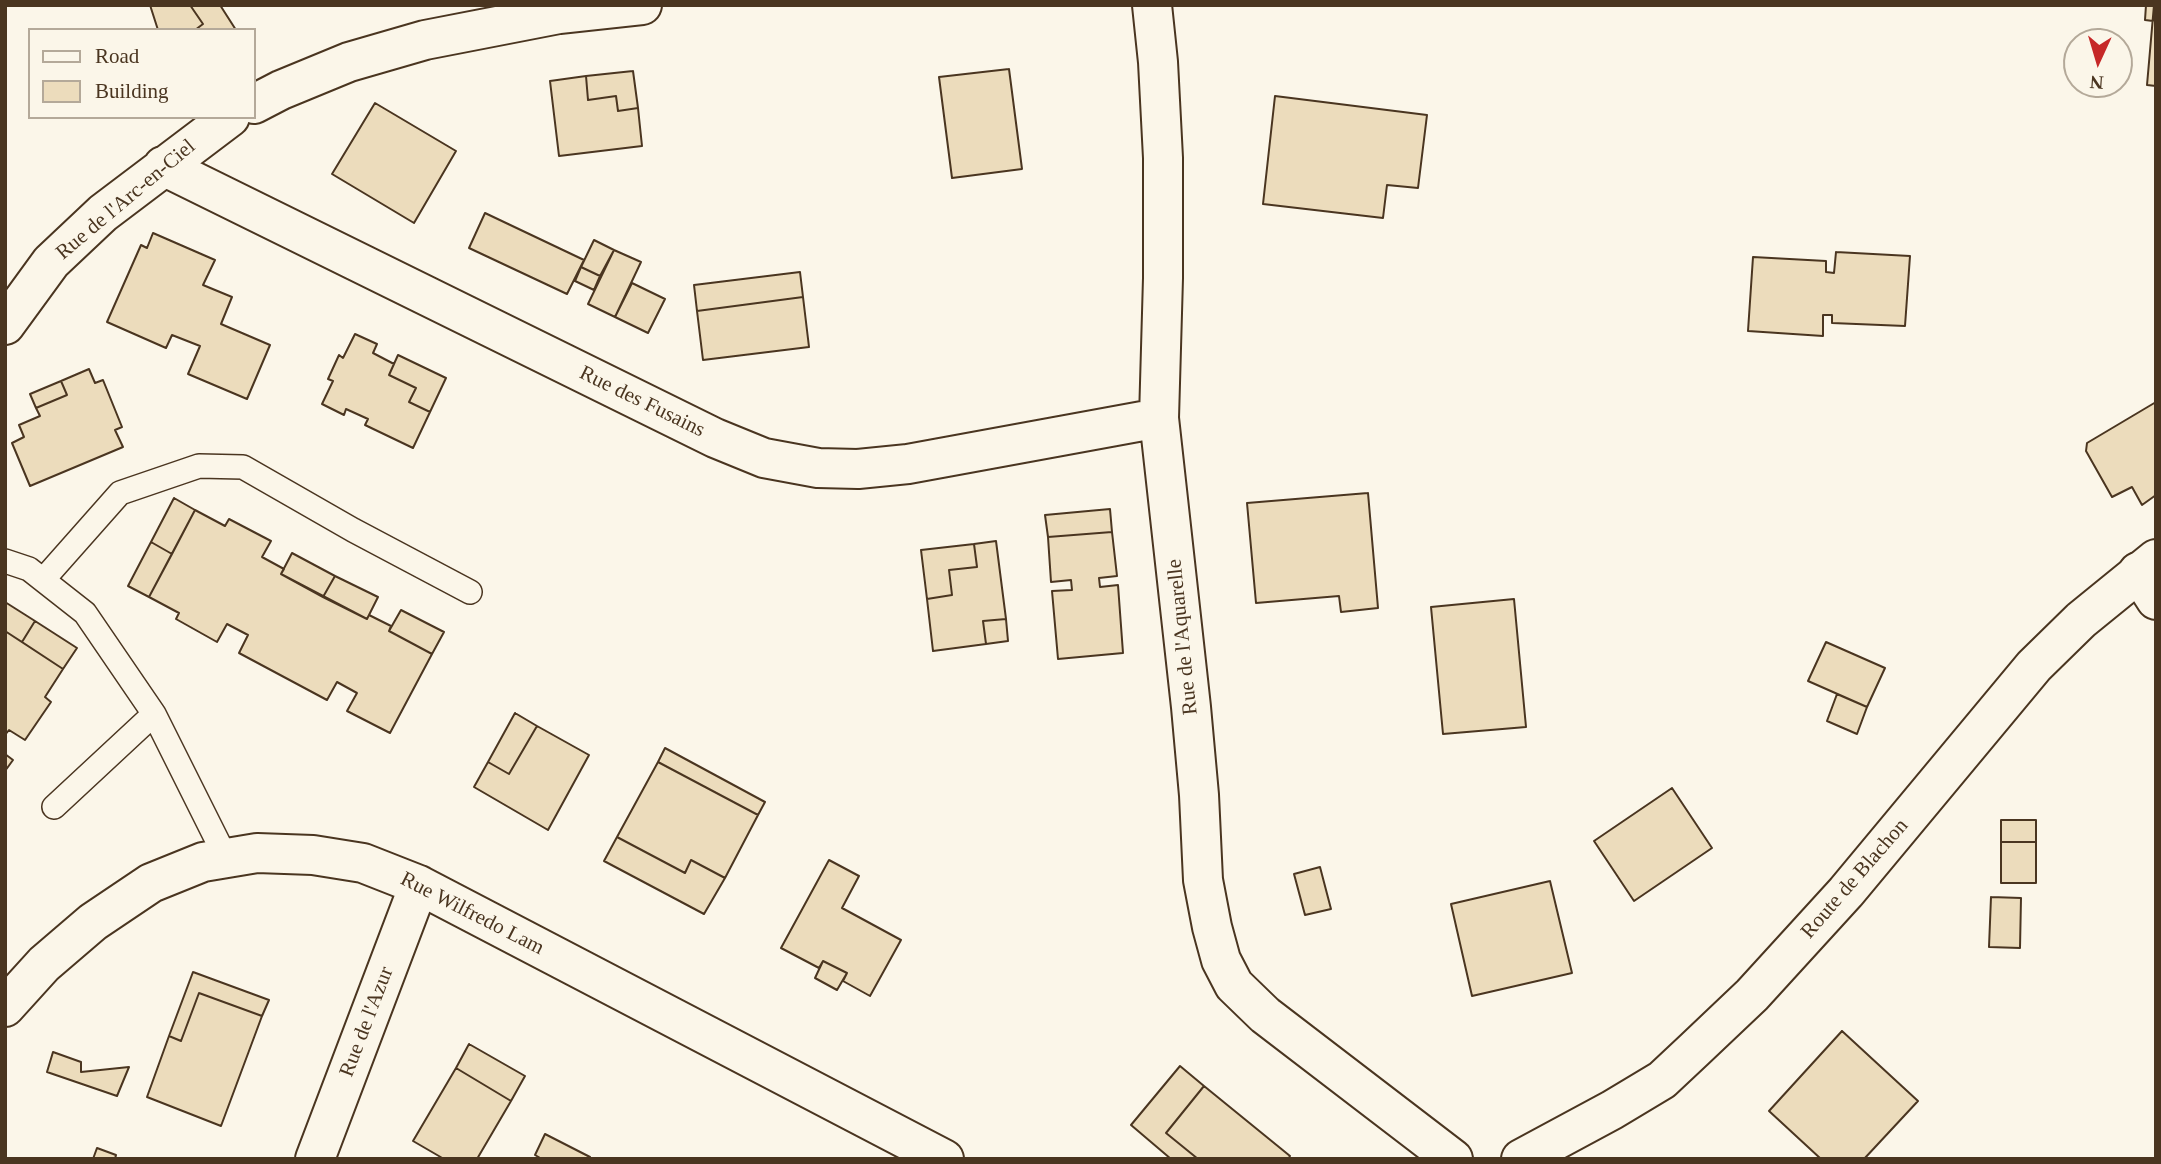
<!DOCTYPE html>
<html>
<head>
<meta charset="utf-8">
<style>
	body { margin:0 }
	#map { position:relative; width:2161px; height:1164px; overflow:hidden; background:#fbf6e9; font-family:Georgia,serif }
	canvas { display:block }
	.frame { position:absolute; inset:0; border:7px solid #4a3520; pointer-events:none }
	.legend { position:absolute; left:28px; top:28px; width:228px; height:91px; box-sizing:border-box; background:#fbf6e9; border:2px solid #b4a999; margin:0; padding:9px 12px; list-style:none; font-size:21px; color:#4a3520 }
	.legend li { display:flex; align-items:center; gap:14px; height:35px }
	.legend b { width:35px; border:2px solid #b4a999 }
	.north { position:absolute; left:2063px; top:28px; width:70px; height:70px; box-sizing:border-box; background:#fbf6e9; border:2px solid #b4a999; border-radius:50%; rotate:184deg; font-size:19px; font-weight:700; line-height:28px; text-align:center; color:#4a3520 }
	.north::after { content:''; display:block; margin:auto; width:24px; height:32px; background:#c62828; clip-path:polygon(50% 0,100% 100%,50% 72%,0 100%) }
</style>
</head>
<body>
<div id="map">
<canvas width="2161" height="1164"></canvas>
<div class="frame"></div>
<ul class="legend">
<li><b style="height:9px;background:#fbf6e9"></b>Road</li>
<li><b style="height:19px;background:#ecdcbc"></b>Building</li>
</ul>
<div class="north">N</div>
</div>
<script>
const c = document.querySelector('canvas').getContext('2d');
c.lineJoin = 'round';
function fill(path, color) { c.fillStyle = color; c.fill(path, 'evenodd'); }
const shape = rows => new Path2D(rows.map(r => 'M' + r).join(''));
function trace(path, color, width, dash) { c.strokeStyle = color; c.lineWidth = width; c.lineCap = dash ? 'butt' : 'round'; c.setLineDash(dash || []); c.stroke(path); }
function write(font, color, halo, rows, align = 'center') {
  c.font = font + ' Georgia,serif'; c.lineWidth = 5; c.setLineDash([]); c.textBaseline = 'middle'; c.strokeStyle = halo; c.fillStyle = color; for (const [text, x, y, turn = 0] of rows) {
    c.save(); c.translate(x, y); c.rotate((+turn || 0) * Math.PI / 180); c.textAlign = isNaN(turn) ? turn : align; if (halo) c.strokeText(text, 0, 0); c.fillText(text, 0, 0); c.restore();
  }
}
const building = shape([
	[150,5,190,5,203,24,195,30,158,30,150,5],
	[190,5,220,5,236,30,195,30,203,24,190,5],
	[2146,5,2154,5,2153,21,2145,20,2146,5],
	[2154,5,2156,5,2156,86,2147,85,2154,5],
	[1009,69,1022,169,952,178,939,77,1009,69],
	[633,71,638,108,618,111,616,96,588,100,586,76,633,71],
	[586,76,588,100,616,96,618,111,638,108,642,146,559,156,550,81,586,76],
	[1275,96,1427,115,1418,188,1387,185,1383,218,1263,204,1275,96],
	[375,103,456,151,414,223,332,174,375,103],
	[485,213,584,260,567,294,469,248,485,213],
	[153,233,215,260,203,285,232,297,221,324,270,345,247,399,188,374,200,346,172,335,166,348,107,322,141,245,147,248,153,233],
	[594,240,614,250,600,276,581,267,594,240],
	[614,250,641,262,615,317,588,304,614,250],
	[1836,252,1910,256,1905,326,1832,323,1832,315,1823,315,1823,336,1748,331,1753,257,1826,261,1826,272,1834,273,1836,252],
	[581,267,600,276,594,290,575,281,581,267],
	[800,272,803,297,697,311,694,285,800,272],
	[632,283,665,299,648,333,615,317,632,283],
	[803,297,809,347,703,360,697,311,803,297],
	[355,334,377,344,373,353,394,364,389,375,416,388,409,402,430,412,413,448,365,425,368,419,346,409,344,415,322,404,333,381,328,379,339,355,343,358,355,334],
	[398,355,446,378,430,412,409,402,416,388,389,375,398,355],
	[89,369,95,383,103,380,122,427,115,430,123,447,30,486,12,443,24,437,19,425,40,416,36,408,67,395,61,381,89,369],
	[61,381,67,395,36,408,30,394,61,381],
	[2156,402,2156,495,2142,505,2132,487,2112,497,2086,451,2087,443,2156,402],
	[1368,493,1378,608,1341,612,1339,596,1256,603,1247,503,1368,493],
	[174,498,195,510,172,554,151,542,174,498],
	[1110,509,1112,532,1048,537,1045,515,1110,509],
	[195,510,225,526,229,519,271,541,262,557,284,569,281,574,367,619,369,615,391,626,389,631,432,654,390,733,347,711,357,693,337,682,327,700,239,653,248,635,227,624,217,642,176,619,179,613,149,597,195,510],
	[1112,532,1117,576,1099,578,1100,587,1118,585,1123,653,1058,659,1052,591,1072,590,1071,580,1051,582,1048,537,1112,532],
	[996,541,1006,619,983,621,986,644,933,651,927,599,952,595,949,570,977,567,974,544,996,541],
	[151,542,172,554,149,597,128,586,151,542],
	[974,544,977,567,949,570,952,595,927,599,921,550,974,544],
	[292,553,335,576,323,597,281,574,292,553],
	[335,576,378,597,367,619,323,597,335,576],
	[1514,599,1526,727,1443,734,1431,607,1514,599],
	[5,602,35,621,22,642,5,631,5,602],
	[401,610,444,632,432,654,389,631,401,610],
	[1006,619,1008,641,986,644,983,621,1006,619],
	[35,621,77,648,63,669,22,642,35,621],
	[5,631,63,669,45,697,51,702,25,740,9,730,5,735,5,631],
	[1826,642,1885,668,1867,707,1808,681,1826,642],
	[1837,694,1867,707,1857,734,1827,721,1837,694],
	[515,713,537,726,509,774,488,762,515,713],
	[537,726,589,755,548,830,474,787,488,762,509,774,537,726],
	[665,748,765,802,758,815,658,762,665,748],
	[5,754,13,760,5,771,5,754],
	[658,762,758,815,725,878,691,860,685,873,617,837,658,762],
	[1672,788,1712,848,1634,901,1594,841,1672,788],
	[2001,820,2036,820,2036,842,2001,842,2001,820],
	[617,837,685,873,691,860,725,878,704,914,604,861,617,837],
	[2001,842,2036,842,2036,883,2001,883,2001,842],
	[829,860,859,876,842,908,901,940,870,996,843,981,847,973,823,961,819,968,781,948,829,860],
	[1320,867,1331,909,1305,915,1294,874,1320,867],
	[1550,881,1572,973,1472,996,1451,904,1550,881],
	[1991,897,2021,898,2020,948,1989,947,1991,897],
	[823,961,847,973,837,990,815,978,823,961],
	[193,972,269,1000,262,1016,199,993,181,1041,169,1036,193,972],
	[199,993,262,1016,221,1126,147,1097,169,1036,181,1041,199,993],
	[1842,1031,1918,1101,1864,1159,1821,1159,1769,1111,1842,1031],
	[469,1044,525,1076,511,1101,456,1068,469,1044],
	[53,1052,81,1062,81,1072,129,1067,117,1096,47,1072,53,1052],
	[1180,1066,1204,1086,1166,1133,1198,1159,1171,1159,1131,1125,1180,1066],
	[456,1068,511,1101,477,1159,444,1159,413,1141,456,1068],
	[1204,1086,1290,1156,1288,1159,1198,1159,1166,1133,1204,1086],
	[545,1134,590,1157,589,1159,542,1159,535,1155,545,1134],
	[97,1148,116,1155,115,1159,93,1159,97,1148]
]);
fill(building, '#ecdcbc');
trace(building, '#4a3520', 2);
const lane = shape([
	[5,561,29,569,85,613,154,714,226,858],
	[43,580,120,493,199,466,243,467,353,530,470,592],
	[54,807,154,714]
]);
const street = shape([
	[1152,5,1158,62,1163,158,1163,278,1159,418,1191,707,1199,795,1203,880,1212,927,1221,960,1234,985,1265,1015,1453,1159],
	[254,104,281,90,349,62,425,40,559,14,642,5],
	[163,166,715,438,764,458,818,468,858,469,908,464,1159,418],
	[5,325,51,262,103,213,230,117],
	[2138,572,2156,600],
	[5,1007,44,964,93,922,151,883,203,862,257,853,313,855,363,863,419,885,944,1159],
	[315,1159,419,885]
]);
const secondary = shape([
	[1521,1159,1612,1110,1662,1080,1694,1050,1752,995,1846,892,2034,666,2081,620,2156,559]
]);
trace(lane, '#4a3520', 26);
trace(street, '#4a3520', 42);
trace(secondary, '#4a3520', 42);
trace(lane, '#fbf6e9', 23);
trace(street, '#fbf6e9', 38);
trace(secondary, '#fbf6e9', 38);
write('21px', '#4a3520', '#fbf6e9', [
	["Rue de l'Arc-en-Ciel",126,200,-40],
	["Rue des Fusains",642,402,26],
	["Rue de l'Aquarelle",1183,637,-96],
	["Route de Blachon",1855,879,-49],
	["Rue Wilfredo Lam",472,914,27],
	["Rue de l'Azur",367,1022,-69]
]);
</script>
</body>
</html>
